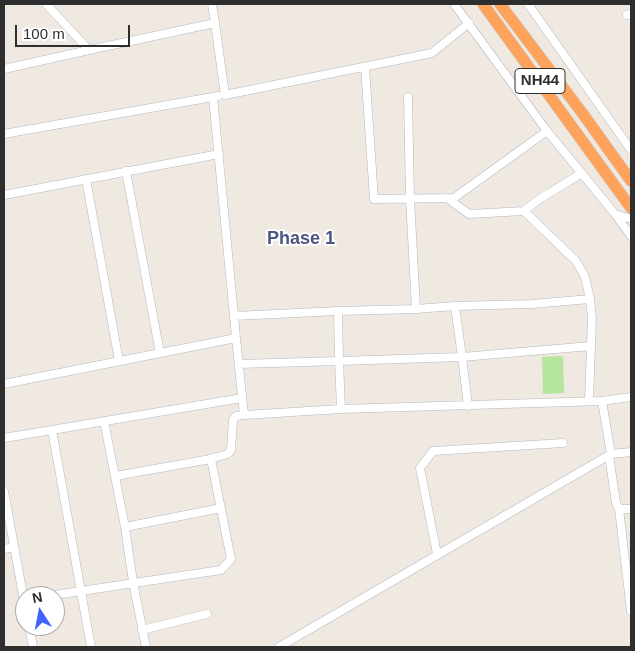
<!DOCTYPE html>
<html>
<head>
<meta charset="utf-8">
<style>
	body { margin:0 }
	#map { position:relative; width:635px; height:651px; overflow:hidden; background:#efe9e1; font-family:Arial,sans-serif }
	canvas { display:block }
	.frame { position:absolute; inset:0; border:5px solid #2e2e2e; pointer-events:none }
	.north { position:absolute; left:15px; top:586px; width:50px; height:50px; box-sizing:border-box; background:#fff; border:1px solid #ababab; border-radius:50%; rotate:349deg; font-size:14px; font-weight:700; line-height:20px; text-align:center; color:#2e2e2e }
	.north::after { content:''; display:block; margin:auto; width:18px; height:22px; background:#4264fb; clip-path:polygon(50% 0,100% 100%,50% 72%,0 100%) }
	.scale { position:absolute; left:15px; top:25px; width:115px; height:22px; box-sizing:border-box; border:2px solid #2e2e2e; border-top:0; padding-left:6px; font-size:15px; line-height:18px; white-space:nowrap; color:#2e2e2e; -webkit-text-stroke:4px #fff; paint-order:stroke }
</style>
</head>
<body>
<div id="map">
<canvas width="635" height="651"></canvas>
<div class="frame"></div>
<div class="north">N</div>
<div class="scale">100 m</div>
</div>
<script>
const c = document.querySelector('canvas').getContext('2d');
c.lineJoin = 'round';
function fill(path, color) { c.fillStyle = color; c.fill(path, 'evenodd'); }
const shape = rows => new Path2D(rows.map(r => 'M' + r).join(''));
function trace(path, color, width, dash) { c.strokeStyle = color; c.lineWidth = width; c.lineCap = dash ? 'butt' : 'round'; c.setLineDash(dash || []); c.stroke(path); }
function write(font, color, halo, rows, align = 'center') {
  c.font = font + ' Arial,sans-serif'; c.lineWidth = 4; c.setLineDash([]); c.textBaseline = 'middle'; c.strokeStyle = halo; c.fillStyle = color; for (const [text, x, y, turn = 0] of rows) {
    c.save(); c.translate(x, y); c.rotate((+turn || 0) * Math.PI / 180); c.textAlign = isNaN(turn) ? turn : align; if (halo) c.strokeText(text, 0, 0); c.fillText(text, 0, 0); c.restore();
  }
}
fill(shape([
	[563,356,564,393,543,394,542,357]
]), '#b6e59e');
const minor = shape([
	[46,4,89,50,215,23,225,95,432,53,469,23],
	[212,4,215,23],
	[454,4,547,131,615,214,631,219],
	[528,4,631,150],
	[627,15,631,14],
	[365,67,374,199,454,198,547,131],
	[4,69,89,50],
	[213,97,234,316,236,338,244,415,341,409,339,361,239,364],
	[408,97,410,199,416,309],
	[4,134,218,96],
	[126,171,160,353],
	[86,179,119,361],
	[4,195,219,154],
	[447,198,469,214,524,211,538,200,582,173],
	[524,211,576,261,585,277,590,299],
	[615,214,631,236],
	[455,306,532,304,590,299,592,318,589,401],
	[234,316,338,311],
	[4,384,236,338],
	[631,397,602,401,611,454,631,452],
	[468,406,462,357,455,306,416,309,338,311,339,361,462,357,591,346],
	[341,409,602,401],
	[104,421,125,527,133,582,146,647],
	[4,438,52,430],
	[609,455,616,503,619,509,631,611],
	[209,459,228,454,231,450,233,420,236,416,244,415],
	[4,491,25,606],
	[619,509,631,509],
	[125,527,221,508],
	[4,549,14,547],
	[437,554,420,468,433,451,563,443],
	[48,596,221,570,231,559,211,459,115,476],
	[29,626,33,647],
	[142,630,207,614],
	[91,647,52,430,242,398],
	[279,647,611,454]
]);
const highway = shape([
	[483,4,631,208],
	[500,4,583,114,631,181]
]);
trace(minor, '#b4b7c1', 9);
trace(highway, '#c9c9c9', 12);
trace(minor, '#fff', 8);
trace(highway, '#ffa35c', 11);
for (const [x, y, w] of [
	[540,81,50]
]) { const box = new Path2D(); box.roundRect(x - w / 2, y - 12.5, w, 25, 4); c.fillStyle = '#fff'; c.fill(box); trace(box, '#2e2e2e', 1); }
write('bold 15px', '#2e2e2e', null, [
	["NH44",540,81]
]);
write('bold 18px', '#4d5680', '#fff', [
	["Phase 1",301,239]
]);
</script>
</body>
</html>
